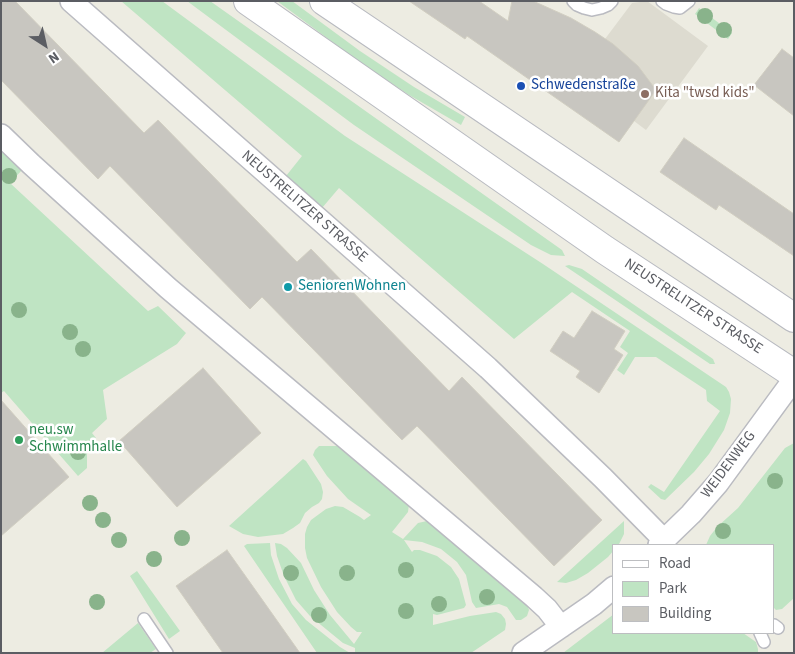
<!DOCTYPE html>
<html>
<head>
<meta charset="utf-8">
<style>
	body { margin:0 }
	#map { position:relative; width:795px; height:654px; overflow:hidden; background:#edece2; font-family:"Source Sans 3",sans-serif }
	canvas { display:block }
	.frame { position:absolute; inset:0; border:2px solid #5b5d63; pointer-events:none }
	.legend { position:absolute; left:612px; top:544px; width:162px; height:90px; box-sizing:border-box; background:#fff; border:1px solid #bdbec1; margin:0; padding:6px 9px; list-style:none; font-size:15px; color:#5b5d63 }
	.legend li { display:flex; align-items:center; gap:10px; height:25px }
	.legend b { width:25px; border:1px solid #bdbec1 }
	.north { position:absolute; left:20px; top:20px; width:50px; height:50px; -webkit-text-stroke:4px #fff; paint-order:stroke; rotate:145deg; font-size:14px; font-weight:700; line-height:20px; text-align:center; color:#5b5d63 }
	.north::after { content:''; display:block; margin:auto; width:18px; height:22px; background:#5b5d63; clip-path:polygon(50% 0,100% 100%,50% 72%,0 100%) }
</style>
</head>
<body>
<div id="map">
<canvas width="795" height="654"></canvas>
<div class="frame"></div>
<ul class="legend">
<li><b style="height:6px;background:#fff"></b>Road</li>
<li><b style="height:14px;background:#bfe4c3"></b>Park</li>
<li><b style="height:14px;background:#c8c6c0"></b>Building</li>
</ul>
<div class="north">N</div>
</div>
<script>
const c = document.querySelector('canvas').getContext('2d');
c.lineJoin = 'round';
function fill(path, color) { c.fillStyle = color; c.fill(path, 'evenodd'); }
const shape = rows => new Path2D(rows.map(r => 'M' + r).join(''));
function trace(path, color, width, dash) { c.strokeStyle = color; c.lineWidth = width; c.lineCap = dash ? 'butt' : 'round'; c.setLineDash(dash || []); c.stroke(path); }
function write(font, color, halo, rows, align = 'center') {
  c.font = font + ' "Source Sans 3",sans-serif'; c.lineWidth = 5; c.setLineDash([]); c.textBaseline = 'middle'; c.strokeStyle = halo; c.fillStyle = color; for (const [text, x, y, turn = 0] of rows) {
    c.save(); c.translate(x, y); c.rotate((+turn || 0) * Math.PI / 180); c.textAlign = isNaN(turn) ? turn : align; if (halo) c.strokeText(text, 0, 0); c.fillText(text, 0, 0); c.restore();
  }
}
fill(shape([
	[647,1,708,46,646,130,634,121,619,142,595,125,605,39,632,3]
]), '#dddbd0');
fill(shape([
	[121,1,162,1,345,136,543,264,726,387,729,392,731,399,730,413,724,430,709,454,694,472,665,500,661,499,648,487,651,484,664,492,720,411,707,401,706,390,656,357,635,357,624,375,617,370,628,353,620,347,630,331,572,292,514,339,339,188,322,208,286,176,302,156],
	[187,1,210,1,562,250,565,256,551,255,531,245,354,125],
	[277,1,292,1,360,51,414,87,465,117,461,125,409,95,354,58],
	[699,8,732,33,728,39,695,14],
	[1,150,22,170,10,183,148,311,158,306,186,333,177,344,103,390,107,419,92,433,96,438,87,446,87,468,78,476,4,391,1,393],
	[569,265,582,269,713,359,715,364,710,364,565,266],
	[794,443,794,598,782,609,776,610,774,608,774,545,706,545,710,536,717,527,738,508,785,448],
	[319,446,341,446,409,504,408,512,392,532,403,539,418,523,427,521,527,605,529,610,527,616,521,620,516,620,507,607,499,604,476,608,472,602,466,575,457,562,441,549,422,542,404,540,412,552,414,550,420,550,437,556,451,567,459,579,466,605,464,608,437,615,433,614,433,625,470,616,496,612,501,614,505,619,506,624,505,630,471,653,355,653,355,648,343,643,310,616,296,600,284,576,277,556,275,543,281,544,287,548,301,563,314,590,330,615,354,644,362,632,357,632,351,627,337,612,321,587,307,558,305,548,305,534,307,527,311,520,326,509,335,506,343,507,360,517,364,520,371,515,348,499,327,476,313,455,315,450],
	[303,459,306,461,321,484,323,492,322,499,319,503,312,507,305,513,300,523,293,528,283,534,258,537,243,534,229,526],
	[624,521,624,534,619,544,618,545,614,545,614,550,608,557,588,573,576,580,566,583,557,582],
	[270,543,271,555,279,579,292,604,306,620,340,647,350,653,317,653,244,546,247,544],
	[137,571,180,631,169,639,130,576],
	[614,614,614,633,743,633,756,642,758,649,758,653,563,653],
	[138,623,156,649,150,653,102,653]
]), '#bfe4c3');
const building = shape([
	[1,1,15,1,144,133,158,120,297,262,311,249,449,391,462,377,602,520,554,566,417,426,402,440,262,297,250,309,110,166,98,179,1,80,1,1],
	[409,1,479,1,508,21,512,1,533,1,571,18,595,32,613,44,638,66,656,90,619,142,467,36,465,39,409,1],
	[782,49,794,58,794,116,754,85,782,49],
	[684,138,794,214,794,256,719,205,716,210,660,172,684,138],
	[592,311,625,331,614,349,623,355,599,393,576,377,580,371,550,351,563,331,574,338,592,311],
	[203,368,261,433,177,507,119,441,203,368],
	[1,400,69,477,1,536,1,400],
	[227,550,254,588,300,653,223,653,176,586,227,550]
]);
fill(building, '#c8c6c0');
trace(building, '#d1cec1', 1);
const lane = shape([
	[573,1,577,5,584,8,592,10,601,8,608,5,612,1],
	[662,1,666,4,674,7,680,8,689,1],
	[144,619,167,653],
	[774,625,778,628],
	[760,633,764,642]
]);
const street = shape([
	[71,1,488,368,603,478,664,540],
	[1,135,31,164,168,288,534,597,547,609,561,627],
	[659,545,691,514,718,483,794,379],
	[523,653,594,604,614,587]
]);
const secondary = shape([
	[248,1,605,250,794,374],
	[324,1,794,318]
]);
trace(lane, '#babbc1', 14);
trace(street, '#babbc1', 24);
trace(secondary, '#b8bac0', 30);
trace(lane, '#fff', 11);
trace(street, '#fff', 21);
trace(secondary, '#fff', 28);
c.fillStyle = '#89b38b';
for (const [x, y] of [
	[705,16],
	[724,30],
	[9,176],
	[19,310],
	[70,332],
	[83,349],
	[78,452],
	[775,481],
	[90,503],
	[103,520],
	[723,531],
	[182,538],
	[119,540],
	[154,559],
	[406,570],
	[291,573],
	[347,573],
	[487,597],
	[97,602],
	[439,604],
	[406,611],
	[319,615]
]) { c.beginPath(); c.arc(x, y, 8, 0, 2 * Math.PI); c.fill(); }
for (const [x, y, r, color] of [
	[521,86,5,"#1a4fb4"],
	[645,94,5,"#8d6e63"],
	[288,287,5,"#0f9aa8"],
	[19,440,5,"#2e9e5b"]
]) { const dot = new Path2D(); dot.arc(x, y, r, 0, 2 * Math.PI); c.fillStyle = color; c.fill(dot); trace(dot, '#fff', 2); }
write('15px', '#164399', '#fff', [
	["Schwedenstraße",531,86]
], 'left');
write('15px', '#785e54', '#fff', [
	["Kita \"twsd kids\"",655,94]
], 'left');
write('15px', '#5b5d63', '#fff', [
	["NEUSTRELITZER STRASSE",304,207,41],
	["NEUSTRELITZER STRASSE",693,307,33],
	["WEIDENWEG",729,465,-53]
]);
write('15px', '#0d838f', '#fff', [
	["SeniorenWohnen",298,287]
], 'left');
write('15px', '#27864d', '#fff', [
	["neu.sw",29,431],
	["Schwimmhalle",29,448]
], 'left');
</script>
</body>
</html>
